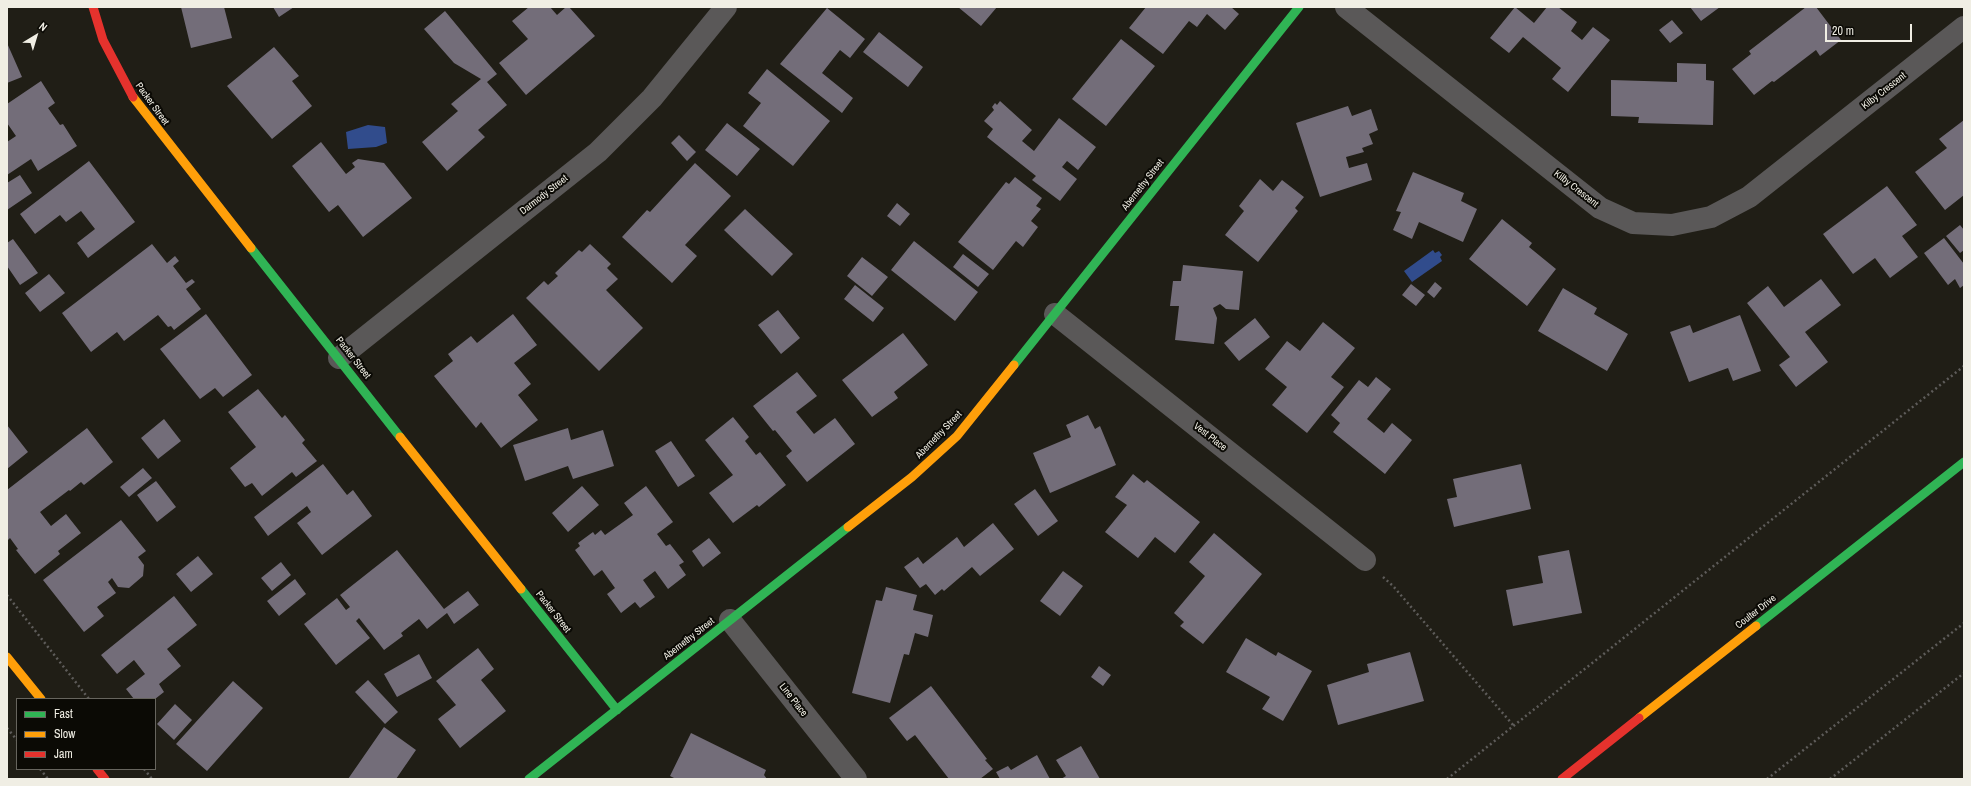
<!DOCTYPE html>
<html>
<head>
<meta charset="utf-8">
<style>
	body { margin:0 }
	#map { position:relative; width:1971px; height:786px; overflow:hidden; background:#201e16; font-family:"Archivo Narrow",sans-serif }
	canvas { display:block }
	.frame { position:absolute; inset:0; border:8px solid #f0eee4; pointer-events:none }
	.legend { position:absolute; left:16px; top:698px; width:140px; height:72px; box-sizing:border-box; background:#0b0a05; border:1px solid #67655e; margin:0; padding:5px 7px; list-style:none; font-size:12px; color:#f0eee4 }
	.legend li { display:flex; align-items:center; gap:8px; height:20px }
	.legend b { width:20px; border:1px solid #67655e }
	.north { position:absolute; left:16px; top:16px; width:40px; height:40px; -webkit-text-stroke:3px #0b0a05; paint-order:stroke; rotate:38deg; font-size:11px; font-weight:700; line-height:16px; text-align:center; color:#f0eee4 }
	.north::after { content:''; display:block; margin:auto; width:14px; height:18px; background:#f0eee4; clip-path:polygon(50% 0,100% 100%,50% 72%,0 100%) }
	.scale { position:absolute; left:1825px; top:24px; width:87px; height:18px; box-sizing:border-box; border:2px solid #f0eee4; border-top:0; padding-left:5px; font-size:12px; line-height:14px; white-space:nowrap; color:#f0eee4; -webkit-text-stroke:3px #0b0a05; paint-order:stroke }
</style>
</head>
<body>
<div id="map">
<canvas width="1971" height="786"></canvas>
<div class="frame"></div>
<ul class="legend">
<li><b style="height:5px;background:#30b455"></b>Fast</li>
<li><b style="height:5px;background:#ff9f0a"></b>Slow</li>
<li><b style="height:5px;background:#e5322d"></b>Jam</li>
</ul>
<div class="north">N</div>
<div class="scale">20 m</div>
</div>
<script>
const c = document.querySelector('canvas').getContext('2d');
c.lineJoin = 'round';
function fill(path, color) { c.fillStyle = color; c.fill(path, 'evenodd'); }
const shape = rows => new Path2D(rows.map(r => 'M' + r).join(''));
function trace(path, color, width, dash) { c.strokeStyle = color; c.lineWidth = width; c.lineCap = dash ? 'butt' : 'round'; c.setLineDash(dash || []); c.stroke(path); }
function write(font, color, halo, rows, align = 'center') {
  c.font = font + ' "Archivo Narrow",sans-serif'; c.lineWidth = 4; c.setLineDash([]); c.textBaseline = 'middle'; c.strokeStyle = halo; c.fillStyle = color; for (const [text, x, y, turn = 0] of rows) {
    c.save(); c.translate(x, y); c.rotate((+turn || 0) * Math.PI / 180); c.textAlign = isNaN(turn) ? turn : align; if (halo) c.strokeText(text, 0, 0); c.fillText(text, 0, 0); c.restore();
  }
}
fill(shape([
	[368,125,385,127,387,143,376,147,348,149,346,132],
	[1433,250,1435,253,1439,251,1442,255,1440,257,1442,261,1412,282,1404,271]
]), '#314c8c');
fill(shape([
	[181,7,224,7,232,38,191,48],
	[273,7,294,7,279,17],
	[529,7,550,7,557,15,566,7,569,7,595,36,526,95,499,63,528,39,512,21],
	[958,7,997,7,981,26],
	[1146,7,1231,7,1239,14,1225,30,1207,14,1197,27,1189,21,1163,54,1129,28],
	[1515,7,1534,23,1547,7,1558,7,1577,22,1571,31,1582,40,1593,27,1610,40,1568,92,1552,79,1561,68,1523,37,1509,53,1490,38],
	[1690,7,1720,7,1701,21],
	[1806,7,1816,7,1841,40,1820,56,1816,50,1774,82,1772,81,1754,95,1732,69,1751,54,1749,51],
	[827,8,865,39,850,58,840,50,822,73,853,98,842,113,780,64],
	[445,11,497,74,487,82,507,105,478,130,485,137,447,171,422,142,458,111,451,104,481,79,454,63,424,29],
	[1672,20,1683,33,1670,43,1659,30],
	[879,32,923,67,908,87,863,52],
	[1121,39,1155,66,1106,126,1072,99],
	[7,43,22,77,7,83],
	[274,47,299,76,292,81,312,106,272,139,227,86],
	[1677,63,1706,64,1706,80,1714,81,1713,125,1638,123,1639,117,1611,116,1611,80,1677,82],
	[767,69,830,121,793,166,743,126,761,103,748,93],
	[41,81,55,103,48,108,60,125,63,124,77,146,38,171,31,159,7,175,7,142,16,136,7,123,7,104],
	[1000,101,1032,130,1022,141,1034,151,1059,118,1096,147,1078,170,1067,161,1062,167,1077,179,1060,201,1032,180,1036,176,987,137,993,129,984,121,994,110,992,107,995,103,997,105],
	[1348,106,1352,116,1371,109,1378,130,1369,134,1373,144,1362,148,1364,152,1346,157,1349,168,1367,163,1372,180,1320,197,1296,123],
	[1964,120,1964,195,1945,210,1915,172,1947,148,1939,139],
	[727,123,760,149,737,176,705,150],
	[679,135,696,152,687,161,671,143],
	[321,142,346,174,355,167,352,163,358,159,384,163,412,198,363,237,338,205,329,212,292,166],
	[89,161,135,222,88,258,77,243,95,229,81,211,66,222,60,215,35,234,20,214],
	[695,163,731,196,685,245,697,256,672,283,622,237,647,210,650,212],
	[1413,172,1464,193,1461,201,1477,209,1463,242,1419,222,1412,239,1393,230,1401,212,1396,211],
	[20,175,32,193,7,210,7,183],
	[1015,177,1042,198,1036,206,1041,209,1031,221,1038,227,1023,247,1016,241,993,270,958,242,1006,182,1009,184],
	[1260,179,1273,191,1282,180,1304,197,1295,208,1298,211,1258,262,1225,235,1244,211,1239,206],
	[1887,186,1917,225,1902,236,1918,257,1890,278,1875,258,1853,274,1823,234],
	[897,203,910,214,900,226,887,216],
	[745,209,793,254,772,276,724,230],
	[1502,219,1532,243,1529,247,1556,269,1527,306,1469,259],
	[1960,225,1964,230,1964,250,1960,253,1946,236],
	[1944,238,1964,264,1964,285,1960,288,1955,279,1948,285,1924,253],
	[13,239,38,273,20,285,7,266,7,243],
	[914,241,978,292,955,321,891,270],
	[152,244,167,263,175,256,179,261,173,266,186,283,192,279,195,282,186,289,201,309,174,330,171,326,168,327,158,315,124,341,117,332,91,352,62,313],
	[590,244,611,264,607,268,618,279,606,290,643,328,599,371,526,298,544,281,548,285,558,276,555,273,579,250,582,252],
	[963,254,989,274,978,287,953,267],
	[862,257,888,277,872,296,847,276],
	[1183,265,1243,271,1239,310,1226,309,1220,304,1213,308,1217,318,1214,344,1175,340,1179,306,1170,306,1173,281,1181,281],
	[49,274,65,293,40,312,25,293],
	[1821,279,1841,305,1805,332,1828,362,1796,387,1779,365,1790,357,1747,303,1768,286,1784,307],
	[1435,282,1442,288,1434,298,1427,292],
	[1411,284,1425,295,1416,306,1402,295],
	[855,285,884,308,873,322,844,299],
	[1563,288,1597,308,1594,314,1628,334,1607,371,1538,331],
	[778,310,800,338,781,354,758,325],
	[206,314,252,375,223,397,215,388,200,399,160,349],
	[513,314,537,345,514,363,531,384,518,395,538,420,501,448,481,422,476,428,434,376,453,361,448,354,471,336,477,343],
	[1740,315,1761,371,1733,381,1728,368,1689,382,1670,332,1690,325,1693,333],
	[1255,318,1270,337,1239,361,1224,343],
	[1323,322,1355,348,1331,377,1344,387,1307,433,1272,405,1287,387,1265,369,1287,341,1300,351],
	[903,333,928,365,894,392,898,398,872,417,842,380],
	[797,372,817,396,796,412,814,434,835,418,855,444,807,482,786,456,792,451,775,430,773,431,753,406],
	[1376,377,1391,389,1367,419,1384,433,1392,423,1412,440,1385,474,1333,432,1340,423,1331,415,1359,380,1368,387],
	[258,389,282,418,285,415,305,440,302,443,317,461,296,477,292,472,262,496,252,483,245,487,230,468,256,447,228,412],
	[1088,415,1095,429,1100,426,1116,465,1050,493,1033,453,1071,437,1066,425],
	[733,417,749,437,745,441,756,455,760,452,786,485,759,507,757,505,733,523,709,493,733,475,705,440],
	[164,419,181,441,158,459,141,438],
	[7,425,28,452,7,469],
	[87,428,113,462,84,485,81,482,70,491,69,490,40,512,51,526,66,514,81,533,58,551,60,554,35,574,16,550,18,549,10,538,8,540,7,538,7,490],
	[568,428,571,440,603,430,614,466,573,479,568,466,525,481,513,445],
	[671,441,695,476,678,487,655,451],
	[323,464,347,495,353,490,372,516,322,555,297,523,311,512,307,506,268,536,254,517],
	[1521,464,1531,509,1454,527,1447,499,1457,497,1453,479],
	[143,468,152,478,129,497,120,487],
	[1133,474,1144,483,1147,480,1200,522,1175,553,1155,537,1138,558,1105,532,1127,505,1115,497],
	[156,481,176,507,157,522,137,495],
	[582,486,599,505,568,532,552,513],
	[646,486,673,522,657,534,666,546,670,544,684,562,679,565,686,575,668,589,655,571,643,580,655,597,640,608,635,602,621,613,607,594,615,588,602,570,594,576,575,550,580,546,578,543,593,532,595,535,601,530,605,535,633,515,624,503],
	[1035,489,1058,521,1038,536,1014,504],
	[121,520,146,551,138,557,144,565,143,576,129,588,118,587,112,578,108,582,116,593,97,607,104,616,84,632,43,580],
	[993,523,1014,549,980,576,972,567,944,591,942,589,935,595,926,584,920,588,904,567,918,557,923,564,957,537,964,547],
	[1214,533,1262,574,1203,644,1180,626,1184,622,1174,613,1205,576,1189,562],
	[709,538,721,553,703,567,692,551],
	[397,550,444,609,468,591,479,605,454,624,447,613,427,629,419,619,401,633,403,636,384,650,359,618,356,621,370,638,336,665,304,624,337,598,346,610,350,607,340,595],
	[1569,550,1582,613,1513,626,1506,590,1543,583,1538,556],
	[198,556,213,574,191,592,176,574],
	[281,562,291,575,272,591,261,578],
	[1063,571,1083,586,1060,616,1040,601],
	[295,579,306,594,279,616,267,601],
	[886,587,917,595,913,610,933,615,928,637,915,633,909,655,904,654,890,703,852,693,876,600,882,601],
	[174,596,197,625,167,649,181,666,159,684,164,692,155,699,134,699,126,689,145,674,134,660,117,674,101,655],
	[1246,638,1276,656,1278,652,1312,671,1283,721,1262,709,1270,697,1226,672],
	[478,648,494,669,481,680,506,711,460,748,438,719,456,705,436,681],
	[1410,652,1424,701,1338,725,1327,685,1369,672,1367,664],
	[419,654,432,678,397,697,384,674],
	[1099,666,1111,675,1103,686,1091,677],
	[368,680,398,712,385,724,355,692],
	[233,681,263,708,207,771,176,744],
	[931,686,987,759,985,760,993,769,980,779,949,779,915,735,907,741,889,718],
	[175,704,192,720,174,740,157,724],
	[384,727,416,750,396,779,348,779],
	[691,733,766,770,764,775,767,779,676,779,670,776],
	[1081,746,1100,779,1061,779,1066,776,1056,760],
	[1037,755,1050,779,1000,779,996,772,1008,766,1011,770]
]), '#736d79');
trace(shape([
	[1383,577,1393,586,1513,725],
	[7,595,89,699],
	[7,728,17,740],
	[40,769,48,779],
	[144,769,152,779],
	[1447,779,1964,366],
	[1767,779,1964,623],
	[1830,779,1964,673]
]), '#5e5c5a', 2.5, [2, 3]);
trace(shape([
	[1346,7,1600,208,1633,223,1672,225,1711,217,1749,197,1964,27],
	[1055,314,1365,560],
	[339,358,598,152,652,98,726,7],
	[730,620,856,779]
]), '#5a5858', 22);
trace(shape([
	[251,248,400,437],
	[1014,365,1299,7],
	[521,589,617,710],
	[1756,626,1964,462],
	[529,779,848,527]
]), '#30b455', 9);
trace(shape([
	[133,97,251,248],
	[400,437,521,589],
	[848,527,912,477,957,436,1014,365],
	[7,657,41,699],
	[1639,718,1756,626]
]), '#ff9f0a', 9);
trace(shape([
	[93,7,103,40,133,97],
	[97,769,105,779],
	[1562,779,1639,718]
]), '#e5322d', 9);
write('10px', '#f0eee4', '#0b0a05', [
	["Kilby Crescent",1884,91,-38],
	["Packer Street",152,104,54],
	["Abernethy Street",1143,185,-52],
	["Kilby Crescent",1576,189,38],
	["Darmody Street",544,195,-38],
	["Packer Street",353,358,52],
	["Abernethy Street",939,435,-46],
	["Vest Place",1210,437,38],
	["Packer Street",553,612,52],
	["Coulter Drive",1756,612,-38],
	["Abernethy Street",689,639,-38],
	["Line Place",793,700,52]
]);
</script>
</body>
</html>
